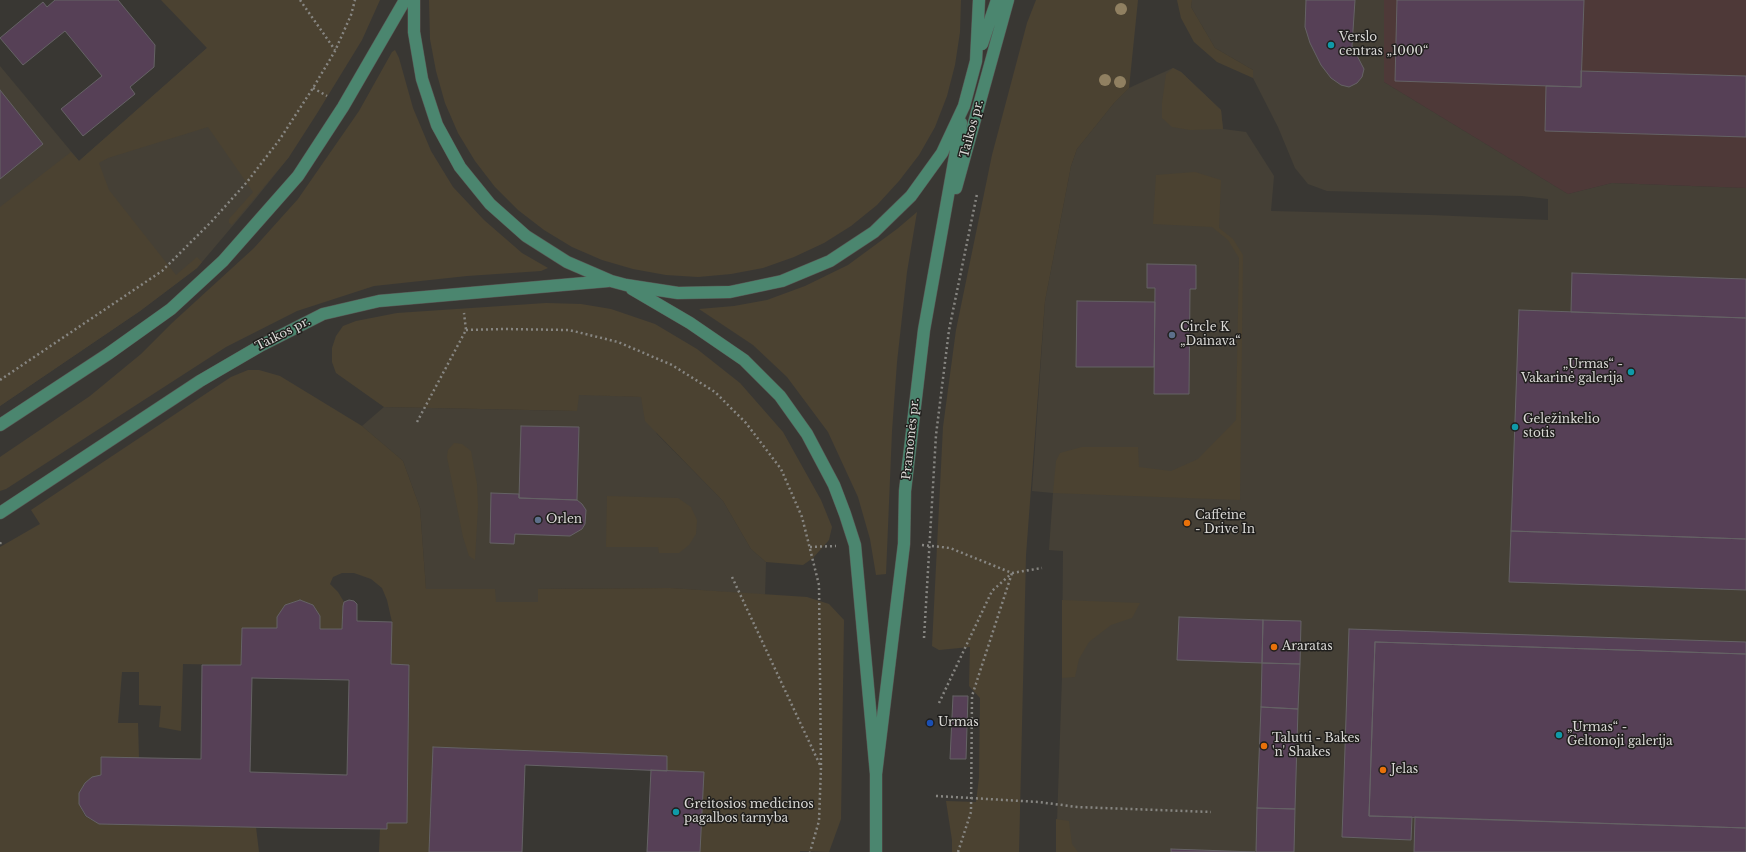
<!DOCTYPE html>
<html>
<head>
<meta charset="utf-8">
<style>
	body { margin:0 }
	canvas { display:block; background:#393733 }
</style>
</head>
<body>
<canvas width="1746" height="852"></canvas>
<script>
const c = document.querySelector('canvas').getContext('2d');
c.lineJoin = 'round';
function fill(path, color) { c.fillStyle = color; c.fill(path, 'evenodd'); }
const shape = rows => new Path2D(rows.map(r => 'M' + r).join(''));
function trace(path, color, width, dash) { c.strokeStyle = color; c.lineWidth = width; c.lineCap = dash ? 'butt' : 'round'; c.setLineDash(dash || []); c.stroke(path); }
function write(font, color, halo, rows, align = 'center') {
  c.font = font + ' "Libre Baskerville",serif'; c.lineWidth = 3; c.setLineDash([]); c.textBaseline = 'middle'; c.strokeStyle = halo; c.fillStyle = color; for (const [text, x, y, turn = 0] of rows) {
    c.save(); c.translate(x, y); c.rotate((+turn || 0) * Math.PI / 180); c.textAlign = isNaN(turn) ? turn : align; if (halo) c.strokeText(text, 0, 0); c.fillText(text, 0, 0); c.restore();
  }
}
fill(shape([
	[1192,0,1384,0,1384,82,1568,194,1612,183,1746,188,1746,852,1056,852,1062,678,1063,551,1049,550,1053,493,1032,491,1045,301,1071,166,1077,149,1114,103,1129,88,1173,68,1181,72,1221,110,1223,129,1246,132,1274,176,1271,211,1430,215,1548,220,1548,199,1522,196,1327,191,1308,184,1295,168,1278,127,1253,78,1253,70,1215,48,1191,7],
	[207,48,289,157,252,203,197,268,140,311,0,406,0,66,79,161],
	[578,394,641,397,657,434,723,501,751,549,766,562,765,595,670,588,538,589,538,602,495,602,495,589,426,589,420,508,403,461,362,426,384,407,576,411]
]), '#454036');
fill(shape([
	[1384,0,1746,0,1746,188,1612,183,1568,194,1384,82]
]), '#4e3938');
fill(shape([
	[161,0,380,0,362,40,316,115,289,157,232,225,229,223,229,219,253,192,208,127,108,158,99,163,109,190,176,275,197,257,202,262,197,268,140,311,0,406,0,207,71,152,79,161,207,48],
	[429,0,961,0,960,32,955,65,947,96,935,127,919,155,899,181,877,205,851,226,824,243,794,257,763,268,731,274,698,277,666,275,633,269,602,260,572,247,544,230,518,210,495,187,475,161,458,133,445,103,436,71,430,39],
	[1036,0,1138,0,1129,88,1114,103,1077,149,1071,166,1045,301,1026,555,1019,852,952,852,952,840,946,801,976,802,979,778,980,698,969,686,970,647,939,650,932,646,943,427,956,330,992,155,1027,23],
	[1177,0,1192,0,1191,7,1215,48,1253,70,1253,78,1217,62,1194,42,1181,18],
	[395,50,399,58,413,108,431,151,453,187,484,220,522,253,548,268,541,271,467,276,374,286,297,311,226,347,6,489,0,491,0,457,90,396,141,354,172,323,254,248,298,199,359,111,392,52],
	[1173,68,1181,72,1221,110,1223,129,1190,130,1172,127,1162,118,1162,103,1166,74],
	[1195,172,1221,180,1219,228,1233,239,1243,255,1240,500,1053,493,1056,461,1060,453,1082,447,1138,447,1139,467,1171,471,1198,459,1236,420,1239,258,1228,240,1212,227,1153,224,1156,175],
	[917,212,907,272,897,362,892,431,886,574,876,575,870,539,858,497,828,432,787,377,753,345,699,309,734,306,767,300,805,286,848,265,897,229],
	[546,303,581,304,611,309,655,324,697,349,740,383,783,432,821,500,832,527,829,540,813,558,803,565,766,562,751,549,723,501,645,421,641,397,579,395,577,411,384,407,336,373,332,362,332,348,336,336,343,326,356,321,397,313],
	[248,370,259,370,280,376,362,426,403,461,420,508,426,589,495,589,496,602,538,602,538,589,670,588,807,597,829,604,844,620,841,819,829,852,800,851,800,852,700,852,704,773,667,771,667,756,433,747,429,852,379,852,380,829,387,823,407,823,409,665,391,664,392,622,387,600,382,588,371,579,354,573,342,573,333,577,330,584,338,592,344,602,343,606,342,629,320,629,320,616,313,606,300,600,285,605,277,617,277,628,242,628,241,665,183,664,181,731,159,727,161,706,139,705,139,672,122,672,118,723,138,723,139,758,101,757,101,775,92,777,85,783,79,793,79,804,85,816,99,824,256,827,259,852,0,852,0,547,40,524,31,510,231,377],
	[454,443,462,444,471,451,477,484,478,507,475,560,469,556,463,537,447,457,448,450],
	[607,496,678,498,691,507,697,520,696,534,689,545,679,553,659,553,658,547,606,547],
	[1062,600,1140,603,1132,618,1111,625,1089,642,1079,659,1075,677,1062,678],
	[1056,819,1069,821,1072,844,1078,852,1056,852]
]), '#4b4231');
const building = shape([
	[55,0,118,0,155,45,154,67,130,87,135,94,83,136,61,109,102,76,65,31,23,65,0,38,43,2,47,7,55,0],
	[1306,0,1355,0,1352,46,1364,69,1362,77,1357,83,1349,87,1341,85,1331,78,1321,65,1310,43,1305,27,1306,0],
	[1397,0,1584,0,1581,87,1395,81,1397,0],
	[1581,71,1746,76,1746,137,1545,131,1546,86,1581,87,1581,71],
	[0,90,43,144,0,179,0,90],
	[1147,264,1196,265,1196,289,1190,289,1189,394,1154,394,1155,288,1147,288,1147,264],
	[1572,273,1746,279,1746,318,1571,312,1572,273],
	[1077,301,1155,302,1154,367,1076,367,1077,301],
	[1519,310,1746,318,1746,539,1511,531,1519,310],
	[521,426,579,427,577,500,519,498,521,426],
	[491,493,519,494,519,498,577,500,582,504,586,510,585,524,582,529,570,536,515,534,514,544,490,543,491,493],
	[1511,531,1746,539,1746,590,1509,582,1511,531],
	[300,600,313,605,320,616,320,629,342,629,343,606,344,602,349,600,354,601,357,604,357,621,392,622,391,664,409,665,407,823,387,823,387,829,292,828,99,824,86,816,79,804,79,793,85,783,92,777,101,775,101,757,201,759,202,665,241,665,242,628,277,628,277,617,285,605,300,600],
	[252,678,349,680,347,775,250,772,252,678],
	[1179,617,1263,620,1262,663,1177,660,1179,617],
	[1263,620,1301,621,1300,664,1262,663,1263,620],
	[1349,629,1746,642,1746,654,1375,642,1369,816,1412,817,1411,840,1342,837,1349,629],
	[1375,642,1746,654,1746,828,1369,816,1375,642],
	[1262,663,1300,664,1298,709,1261,707,1262,663],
	[953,696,968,696,966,759,950,759,953,696],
	[1261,707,1298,709,1295,809,1257,808,1261,707],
	[433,747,667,756,667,771,525,765,522,852,429,852,433,747],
	[651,770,704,772,700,852,647,852,651,770],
	[1257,808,1295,809,1294,852,1256,852,1257,808],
	[1415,817,1746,828,1746,852,1414,852,1415,817],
	[1171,849,1255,852,1171,852,1171,849]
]);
fill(building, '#564056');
trace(building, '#656265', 1);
const primary = shape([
	[414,0,414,32,422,79,437,125,460,167,490,204,526,236,567,262,611,281,626,285,678,293,730,292,782,281,830,261,874,232,911,196,942,153,964,106,976,61,979,0],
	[982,44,997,0],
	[956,188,1008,0],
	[632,289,690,323,744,360,780,396,807,434,834,485,845,514,855,545,876,774,876,852],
	[0,425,108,354,171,309,223,261,298,176,343,107,405,0],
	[0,513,200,381,260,346,323,314,379,301,608,281],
	[876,774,904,544,905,491,924,330,961,123]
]);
trace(primary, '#585653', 13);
trace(shape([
	[300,0,335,50],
	[313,88,327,96],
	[466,330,503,329,569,330,618,342,672,365,715,392,746,423,781,469,802,517,819,585,821,767,819,821,810,852],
	[0,380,162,271,212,221,247,182,280,139,313,88,335,51,351,15,355,0],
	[417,422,466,330,464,313],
	[0,544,1,542],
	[922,545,950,548,1012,573,1042,568],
	[810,547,836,546],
	[732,577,820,765],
	[924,638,936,435,949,330,977,194],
	[939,703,992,591,1011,574],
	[936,796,1039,802,1077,807,1211,812],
	[958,852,971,812,972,696,1012,573]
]), '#878682', 2.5, [2, 3]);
trace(primary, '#4b866f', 12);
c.fillStyle = '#908061';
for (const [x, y] of [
	[1121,9],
	[1105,80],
	[1120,82]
]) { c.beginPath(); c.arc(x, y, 6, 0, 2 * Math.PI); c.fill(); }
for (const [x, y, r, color] of [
	[1331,45,4,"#0f9aa8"],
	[1172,335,4,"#5c6f8a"],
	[1631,372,4,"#0f9aa8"],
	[1515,427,4,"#0f9aa8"],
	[538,520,4,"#5c6f8a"],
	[1187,523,4,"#e8710a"],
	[1274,647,4,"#e8710a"],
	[930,723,4,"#1a4fb4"],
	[1559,735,4,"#0f9aa8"],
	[1264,746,4,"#e8710a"],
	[1383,770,4,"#e8710a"],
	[676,812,4,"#0f9aa8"]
]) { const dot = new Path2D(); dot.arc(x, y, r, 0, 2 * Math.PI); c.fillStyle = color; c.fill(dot); trace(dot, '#201f1d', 1.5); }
write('12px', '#d9d8d5', '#201f1d', [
	["Verslo",1339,38],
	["centras „1000“",1339,52],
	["Circle K",1180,328],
	["„Dainava“",1180,342],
	["„Urmas“ -",1623,365,"right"],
	["Vakarinė galerija",1623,379,"right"],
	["Geležinkelio",1523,420],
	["stotis",1523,434],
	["Caffeine",1195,516],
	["- Drive In",1195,530],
	["Orlen",546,520],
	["Araratas",1282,647],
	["Urmas",938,723],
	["„Urmas“ -",1567,728],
	["Geltonoji galerija",1567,742],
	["Talutti - Bakes",1272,739],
	["'n' Shakes",1272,753],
	["Jelas",1391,770],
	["Greitosios medicinos",684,805],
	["pagalbos tarnyba",684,819]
], 'left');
write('12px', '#d9d8d5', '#201f1d', [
	["Taikos pr.",972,129,-75],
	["Taikos pr.",283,334,-27],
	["Pramonės pr.",911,439,-84]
]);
</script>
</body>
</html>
